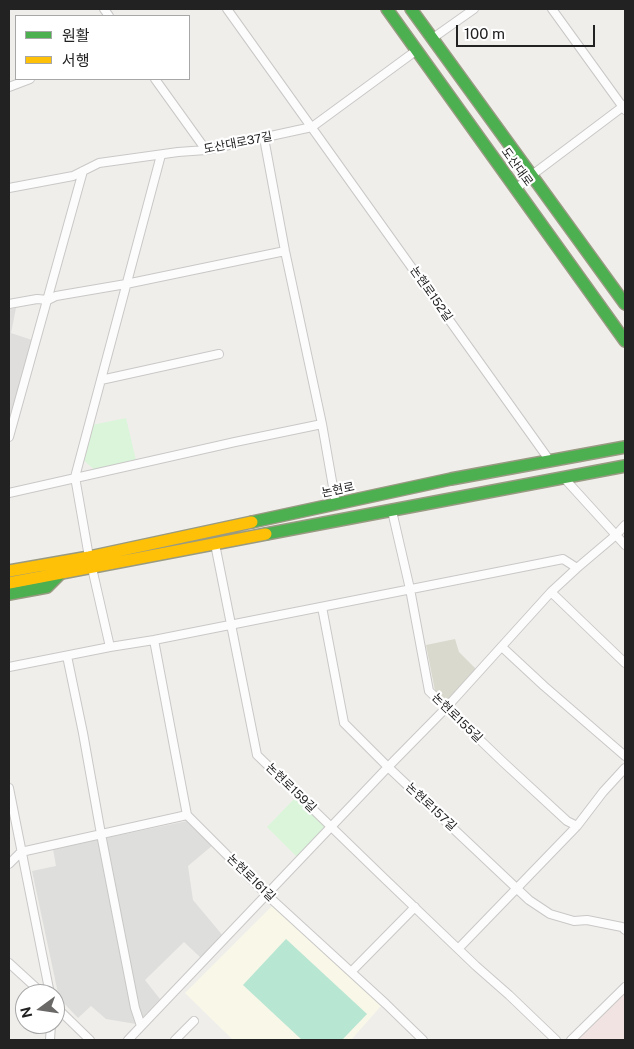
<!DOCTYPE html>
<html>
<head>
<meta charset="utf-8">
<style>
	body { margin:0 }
	#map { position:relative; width:634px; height:1049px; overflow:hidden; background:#f0eeeb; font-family:"Public Sans","Noto Sans KR",sans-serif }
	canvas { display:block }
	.frame { position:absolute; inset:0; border:10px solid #222; pointer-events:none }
	.legend { position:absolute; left:15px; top:15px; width:175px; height:65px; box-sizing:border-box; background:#fff; border:1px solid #a7a7a7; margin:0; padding:6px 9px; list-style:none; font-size:15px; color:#222 }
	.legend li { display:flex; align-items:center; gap:10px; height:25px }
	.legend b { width:25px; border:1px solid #a7a7a7 }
	.north { position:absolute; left:15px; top:984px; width:50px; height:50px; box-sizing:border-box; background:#fff; border:1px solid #a7a7a7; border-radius:50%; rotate:256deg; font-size:14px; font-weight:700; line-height:20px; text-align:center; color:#222 }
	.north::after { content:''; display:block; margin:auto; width:18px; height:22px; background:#6a6968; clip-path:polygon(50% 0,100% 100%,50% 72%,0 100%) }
	.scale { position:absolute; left:456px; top:25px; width:139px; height:22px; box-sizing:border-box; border:2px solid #222; border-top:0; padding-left:6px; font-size:15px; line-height:18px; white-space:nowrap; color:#222; -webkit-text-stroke:4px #fff; paint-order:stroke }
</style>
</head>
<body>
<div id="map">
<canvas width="634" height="1049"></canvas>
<div class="frame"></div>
<ul class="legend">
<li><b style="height:6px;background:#4caf50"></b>원활</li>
<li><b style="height:6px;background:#ffc107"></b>서행</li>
</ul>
<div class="north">N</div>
<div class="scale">100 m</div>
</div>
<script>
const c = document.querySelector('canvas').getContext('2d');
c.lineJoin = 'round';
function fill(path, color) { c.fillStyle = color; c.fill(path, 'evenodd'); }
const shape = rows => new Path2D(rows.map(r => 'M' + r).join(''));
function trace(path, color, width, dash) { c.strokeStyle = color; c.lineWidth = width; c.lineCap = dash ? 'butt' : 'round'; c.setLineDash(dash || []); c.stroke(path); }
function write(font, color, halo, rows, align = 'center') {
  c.font = font + ' "Public Sans","Noto Sans KR",sans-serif'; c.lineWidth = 4.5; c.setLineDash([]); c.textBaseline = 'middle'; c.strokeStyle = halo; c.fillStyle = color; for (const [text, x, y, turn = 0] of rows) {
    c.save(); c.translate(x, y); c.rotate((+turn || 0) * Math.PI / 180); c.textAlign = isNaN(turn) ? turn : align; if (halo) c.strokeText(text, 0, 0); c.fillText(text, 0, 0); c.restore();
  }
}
fill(shape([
	[16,308,11,333,32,340,9,421,9,309]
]), '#dfdedc');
fill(shape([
	[625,993,625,1040,577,1040]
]), '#f1e3e1');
fill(shape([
	[274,904,381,1006,351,1040,233,1040,185,993]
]), '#f8f7e8');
fill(shape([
	[187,821,213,845,188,866,193,900,224,937,201,958,184,942,145,980,160,999,136,1024,106,1019,91,1006,78,1018,59,998,32,871,56,866,53,849]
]), '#dededc');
fill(shape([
	[455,639,459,652,476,669,446,702,435,691,426,645]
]), '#d9d9cd');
fill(shape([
	[126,418,136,460,95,470,83,460,92,425],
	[296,797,328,829,299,859,267,827]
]), '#daf5da');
fill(shape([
	[286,939,367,1014,342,1040,302,1040,243,985]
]), '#b7e6d2');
const street = shape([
	[104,9,109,16],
	[227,9,550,461],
	[552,9,625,110],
	[433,38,474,9],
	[155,79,206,150],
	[9,87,30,79],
	[264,138,285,251,322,424,336,504],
	[9,188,73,176,99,163,178,152,206,150,312,127,417,50],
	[516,189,532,175,625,105],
	[9,304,37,299,48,300,56,296,126,284,285,251],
	[101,380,219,354],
	[9,437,83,171],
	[564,478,625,545],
	[9,493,235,442,322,424],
	[392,511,410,589,429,691,503,762,567,821,577,826],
	[215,544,257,755,385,879,476,966,509,995,556,1040],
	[89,557,75,477,161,155],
	[92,568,110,647],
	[551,592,625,663],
	[322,607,344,723,388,767,529,900,550,914,574,921,587,920,622,927,625,930],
	[154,640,176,757,187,815,267,895,386,1004,423,1040],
	[502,647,544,686,625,756],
	[67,656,83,733,101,834,135,1008,141,1026],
	[9,667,110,647,154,640,563,559,577,568],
	[9,788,50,994],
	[9,864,21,852,187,815],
	[459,948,577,826,603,792,625,768],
	[9,963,43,994],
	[351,972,415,907],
	[55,1006,90,1040],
	[50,1040,51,1024],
	[128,1040,388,767,446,708,551,592,577,568,616,535,625,525],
	[175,1040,194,1021],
	[571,1040,625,987]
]);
const fast = shape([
	[387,9,625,341],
	[411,9,625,304],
	[252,522,451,479,625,447],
	[266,534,625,466],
	[9,594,47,587,60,574]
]);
const slow = shape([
	[9,571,89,557,252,522],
	[9,583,266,534]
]);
trace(street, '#c9c8c7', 10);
trace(fast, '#999a82', 14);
trace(slow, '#999a82', 14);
trace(street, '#fdfcfc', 8);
trace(fast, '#4caf50', 11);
trace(slow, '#ffc107', 11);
write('12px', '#222', '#fff', [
	["도산대로37길",238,143,-11],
	["도산대로",517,167,54],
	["논현로152길",431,294,55],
	["논현로",338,490,-12],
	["논현로155길",457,718,44],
	["논현로159길",291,788,44],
	["논현로157길",431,807,43],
	["논현로161길",251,878,44]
]);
</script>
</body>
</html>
